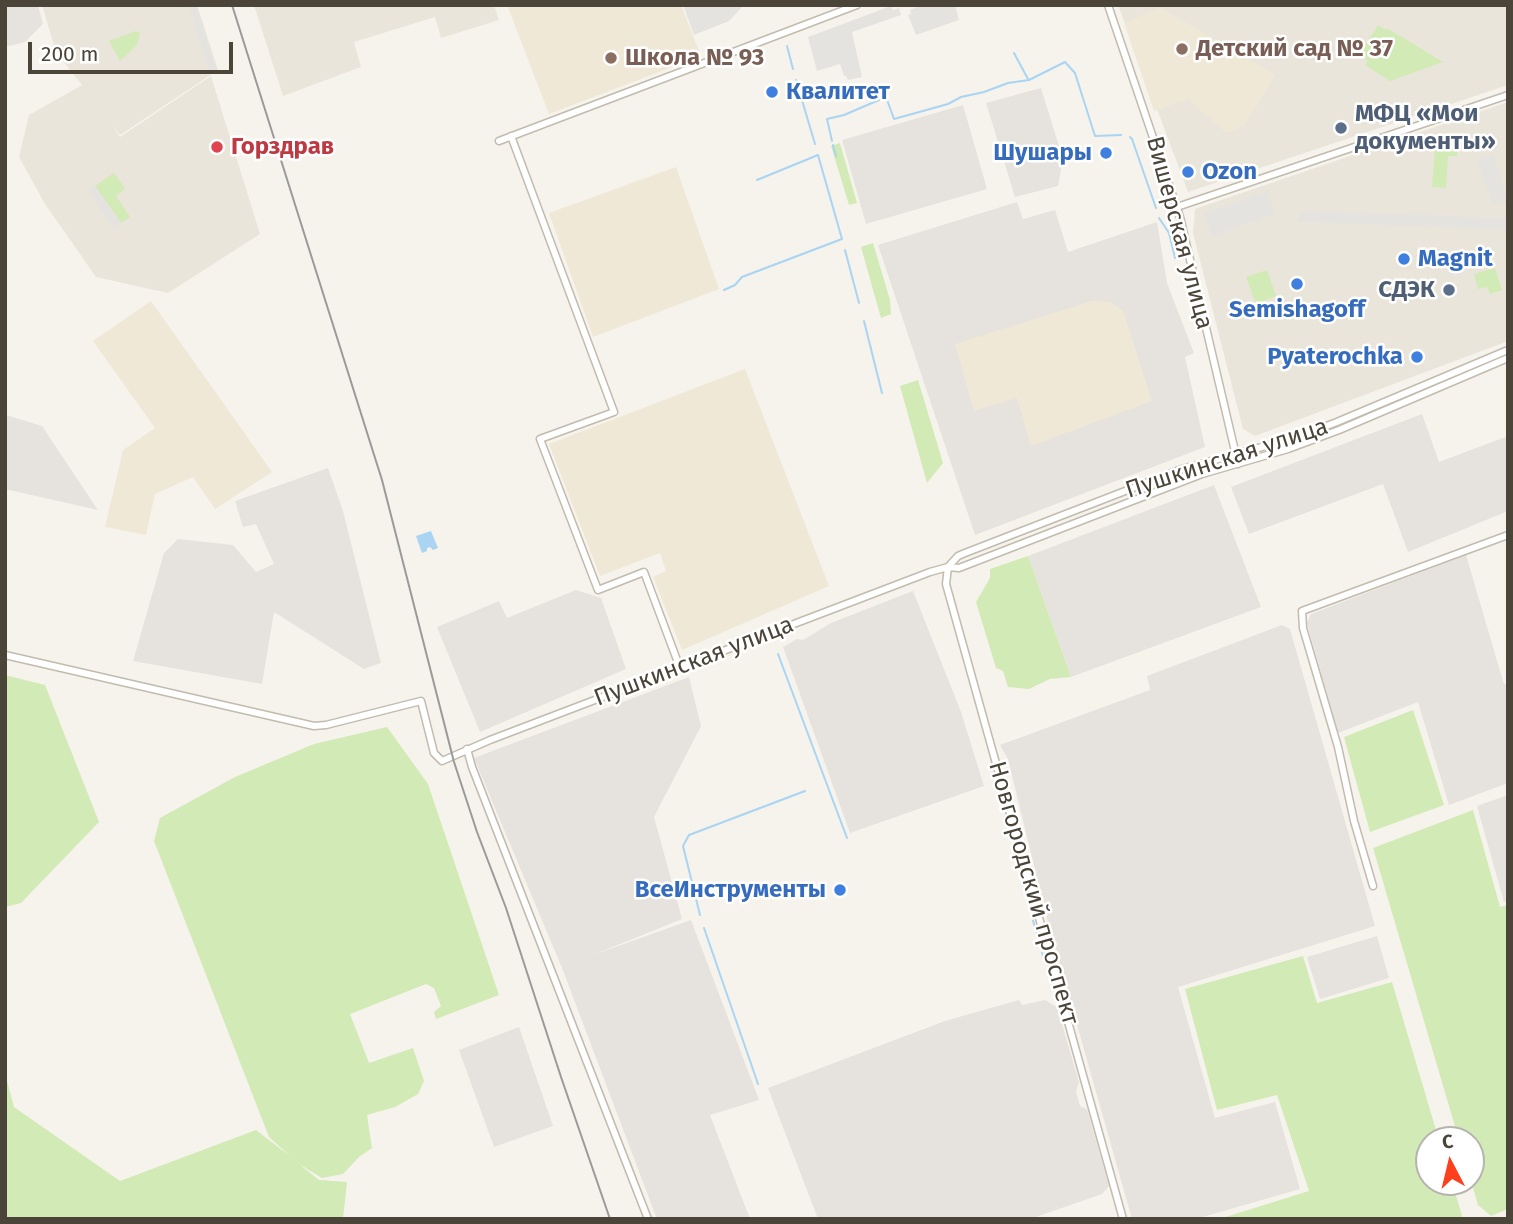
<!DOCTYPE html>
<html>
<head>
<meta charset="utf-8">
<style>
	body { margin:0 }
	#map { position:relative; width:1513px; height:1224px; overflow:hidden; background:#f6f3ec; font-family:"Fira Sans",sans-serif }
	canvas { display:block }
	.frame { position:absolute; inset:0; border:7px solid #4b4439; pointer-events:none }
	.north { position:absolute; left:1415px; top:1126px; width:70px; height:70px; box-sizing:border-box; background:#fff; border:2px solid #b7b4b0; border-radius:50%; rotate:353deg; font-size:19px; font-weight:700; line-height:28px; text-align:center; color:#4b4439 }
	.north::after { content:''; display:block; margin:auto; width:24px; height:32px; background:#fc3f1d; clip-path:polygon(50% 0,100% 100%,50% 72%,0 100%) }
	.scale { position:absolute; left:28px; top:42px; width:205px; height:32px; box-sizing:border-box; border:4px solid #4b4439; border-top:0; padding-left:9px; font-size:21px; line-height:24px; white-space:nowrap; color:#4b4439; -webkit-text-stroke:5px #fff; paint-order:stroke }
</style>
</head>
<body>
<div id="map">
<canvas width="1513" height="1224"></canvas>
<div class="frame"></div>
<div class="north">С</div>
<div class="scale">200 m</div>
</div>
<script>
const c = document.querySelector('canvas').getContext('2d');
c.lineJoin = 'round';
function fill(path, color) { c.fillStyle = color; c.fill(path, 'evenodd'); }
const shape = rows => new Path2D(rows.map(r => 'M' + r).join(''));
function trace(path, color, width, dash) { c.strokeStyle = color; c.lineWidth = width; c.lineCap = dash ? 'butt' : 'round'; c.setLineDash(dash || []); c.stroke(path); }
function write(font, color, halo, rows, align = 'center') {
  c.font = font + ' "Fira Sans",sans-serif'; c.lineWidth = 5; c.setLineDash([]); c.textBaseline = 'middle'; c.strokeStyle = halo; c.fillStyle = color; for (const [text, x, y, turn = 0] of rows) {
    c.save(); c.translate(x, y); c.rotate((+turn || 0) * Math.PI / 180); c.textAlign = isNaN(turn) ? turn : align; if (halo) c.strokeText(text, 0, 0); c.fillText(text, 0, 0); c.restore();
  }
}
fill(shape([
	[42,5,197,5,218,70,120,135,111,124,120,137,211,76,260,234,168,293,96,277,45,204,19,157,29,115,82,85,56,52],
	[254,5,494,5,499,20,441,38,435,17,354,42,361,67,283,96],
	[1118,5,1508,5,1508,85,1188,192],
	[1508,102,1508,341,1255,436,1243,429,1193,233,1195,209]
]), '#eae5da');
fill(shape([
	[13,5,38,5,43,24,25,42,5,47,5,8],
	[1041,88,1063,159,1058,186,1015,197,986,103],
	[963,105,987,189,866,224,842,140],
	[1017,202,1023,219,1055,210,1068,252,1157,222,1167,283,1194,353,1185,357,1205,447,975,535,878,245],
	[1422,414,1439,462,1508,436,1508,511,1408,552,1383,484,1249,534,1231,487],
	[6,415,42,426,98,510,5,489],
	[328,468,343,511,381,663,364,669,274,612,262,684,133,661,164,553,178,539,233,545,256,572,274,564,256,524,243,527,235,501],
	[1214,485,1261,607,1071,677,1028,556],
	[1466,555,1500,671,1504,684,1508,683,1508,783,1449,805,1418,702,1338,733,1307,623,1311,614],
	[576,590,601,598,626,669,480,732,437,627,499,601,507,618],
	[913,591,961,712,984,786,850,833,783,647,797,639,803,640,831,623],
	[1282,625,1290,629,1375,926,1178,987,1215,1118,1275,1102,1300,1189,1196,1219,1132,1219,1046,915,1008,759,1000,745,1150,690,1147,676],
	[689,677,701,726,654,817,682,919,593,955,691,920,759,1100,710,1115,750,1219,657,1219,562,968,474,758],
	[1508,795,1508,901,1504,902,1477,806],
	[1377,936,1389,978,1320,999,1307,957],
	[1019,1000,1022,1005,1045,1000,1057,1007,1079,1082,1076,1091,1080,1106,1087,1109,1109,1186,1102,1194,1030,1219,818,1219,768,1088,945,1021],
	[519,1027,553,1126,494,1147,459,1050]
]), '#e6e2dd');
fill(shape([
	[507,5,681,5,701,56,549,114],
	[1161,8,1275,75,1245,125,1226,133,1188,99,1154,111,1124,23],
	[676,167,719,289,593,337,549,213],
	[151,301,272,472,215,509,193,477,155,494,146,535,105,527,123,450,155,428,93,341],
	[1092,301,1111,302,1123,310,1152,401,1031,446,1017,398,974,411,955,344],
	[745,369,829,586,682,650,653,577,666,571,660,553,600,576,549,444]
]), '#efe8d6');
fill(shape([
	[1378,25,1386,30,1387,28,1443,62,1390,81,1365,65,1368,61,1359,55],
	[136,31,140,33,137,45,120,61,109,41],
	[1447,137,1459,137,1457,156,1448,156,1446,188,1432,187,1435,147,1445,147],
	[840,143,857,203,849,205,831,146],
	[114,173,125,189,116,196,130,217,121,223,95,186],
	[873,243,890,300,891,314,881,318,861,247],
	[1495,268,1502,290,1490,294,1487,287,1478,289,1474,274],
	[1267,270,1276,296,1256,304,1246,277],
	[918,380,943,463,927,483,900,386],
	[1028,556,1071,677,1050,679,1029,689,1008,687,1003,671,996,668,976,602,990,578,990,569],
	[5,675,45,685,99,822,21,903,5,907],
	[1413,710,1444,805,1370,832,1344,737],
	[387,727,428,784,499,995,436,1019,434,1012,441,1006,434,988,426,984,350,1014,369,1063,413,1048,424,1081,418,1094,395,1107,367,1115,372,1148,359,1157,343,1174,322,1178,299,1164,319,1180,347,1182,343,1219,5,1219,5,1073,14,1107,120,1181,256,1130,291,1157,269,1137,154,841,160,818,235,777,314,744],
	[1473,810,1500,907,1508,905,1508,1209,1491,1216,1478,1205,1471,1181,1471,1140,1459,1140,1373,848],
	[1303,956,1317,1003,1392,982,1439,1140,1429,1140,1429,1182,1452,1182,1463,1219,1219,1219,1309,1191,1277,1095,1217,1110,1185,989]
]), '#d2eab5');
fill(shape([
	[189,5,196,5,216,69,209,71],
	[683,5,744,5,729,21,694,35],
	[922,5,955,5,959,20,916,35,908,15,911,14,910,10],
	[891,6,893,10,899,8,901,15,852,32,862,77,848,80,846,76,844,76,840,64,817,71,808,37],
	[1493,154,1508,197,1508,204,1505,205,1503,200,1493,204,1477,160],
	[95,186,121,223,114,228,88,191],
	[1267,191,1275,214,1212,236,1204,214],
	[1299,211,1508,218,1508,229,1298,222]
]), '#e5e3e0');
fill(shape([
	[431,531,438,548,433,550,430,547,427,548,427,551,422,553,416,536]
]), '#a9d4f2');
trace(shape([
	[787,46,793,69],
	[1014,53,1028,79],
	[796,80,815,144],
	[1130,137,1132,139,1156,208],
	[832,141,827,119,844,115,886,97,894,119,948,104,961,97,984,92,1008,83,1029,80,1065,62,1075,73,1095,136,1121,135],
	[833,145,836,156],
	[1159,218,1169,233,1175,258],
	[845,250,859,303],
	[724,290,735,285,742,277,842,239,818,155,757,180],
	[864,321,882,393],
	[778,654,847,838],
	[1022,880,1026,895],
	[1029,906,1039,942],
	[700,915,683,846,689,835,805,791],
	[704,928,758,1084],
	[1042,953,1044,958]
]), '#a9d4f2', 2);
const minor = shape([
	[1108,5,1180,217,1238,464],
	[511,136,614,412,540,439,598,590,644,572,680,668],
	[499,141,857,5],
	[1177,207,1508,95],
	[948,567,946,584,1123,1219],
	[948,567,958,556,965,553,1182,469,1298,437,1337,422,1508,350],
	[5,655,314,726,326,725,421,701,434,753,442,761,490,740,930,572,948,567,959,568,1202,474,1288,449,1339,430,1508,358],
	[467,749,472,767,648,1219],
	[1373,886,1354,821,1338,747,1303,628,1302,611,1508,535]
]);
trace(minor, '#c2bbae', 9);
trace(minor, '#fff', 6);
trace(shape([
	[232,5,382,480,454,762,477,832,506,908,561,1077,610,1219]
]), '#9a9a9a', 2);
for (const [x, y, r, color] of [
	[1182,49,7,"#8d6e63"],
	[611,58,7,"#8d6e63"],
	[772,92,7,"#3f7fe0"],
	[1341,128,7,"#5c6f8a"],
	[217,147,7,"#e0444e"],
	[1106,153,7,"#3f7fe0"],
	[1188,172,7,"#3f7fe0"],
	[1404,259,7,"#3f7fe0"],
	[1297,284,7,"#3f7fe0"],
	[1449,290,7,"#5c6f8a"],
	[1417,357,7,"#3f7fe0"],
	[840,890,7,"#3f7fe0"]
]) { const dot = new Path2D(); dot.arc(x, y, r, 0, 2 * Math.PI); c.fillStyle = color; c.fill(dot); trace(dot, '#fff', 2.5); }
write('bold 24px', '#785e54', '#fff', [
	["Детский сад № 37",1196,49],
	["Школа № 93",625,58]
], 'left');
write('bold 24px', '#366cbe', '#fff', [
	["Квалитет",786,92],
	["Шушары",1092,153,"right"],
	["Ozon",1202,172],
	["Magnit",1418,259],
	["Semishagoff",1297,310,"center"],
	["Pyaterochka",1403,357,"right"],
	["ВсеИнструменты",826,890,"right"]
], 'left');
write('bold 24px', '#4e5e75', '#fff', [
	["МФЦ «Мои",1355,114],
	["документы»",1355,142],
	["СДЭК",1435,290,"right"]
], 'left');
write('bold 24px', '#be3a42', '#fff', [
	["Горздрав",231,147]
], 'left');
write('24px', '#4b4439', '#fff', [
	["Вишерская улица",1179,233,75],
	["Пушкинская улица",1227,459,-18],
	["Пушкинская улица",694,662,-21],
	["Новгородский проспект",1033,893,74]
]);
</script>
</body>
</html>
